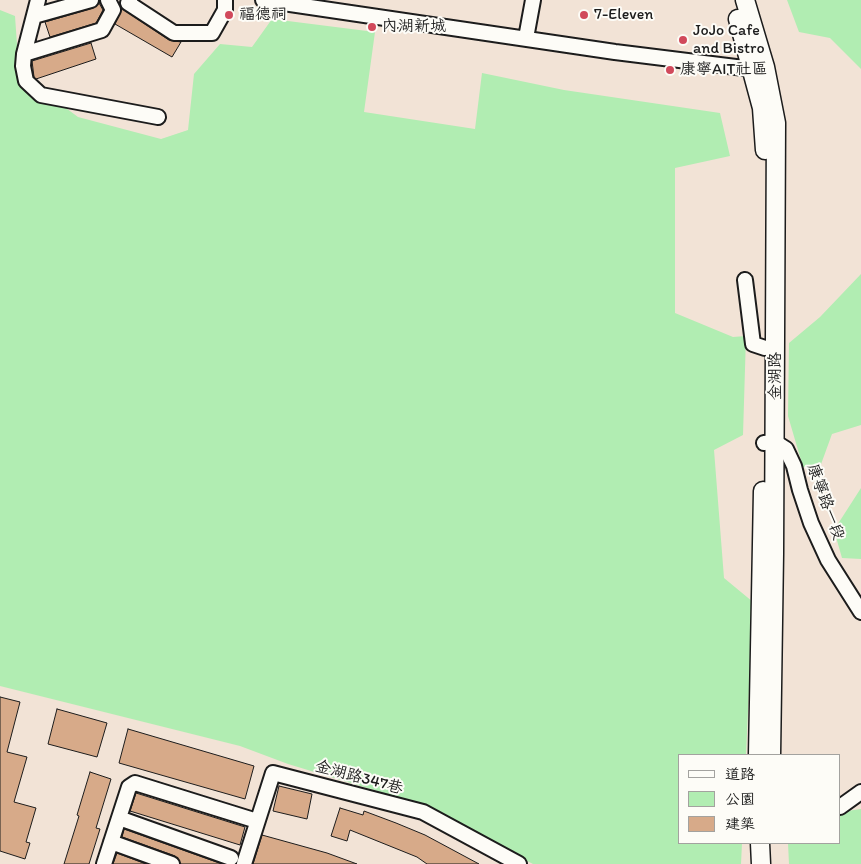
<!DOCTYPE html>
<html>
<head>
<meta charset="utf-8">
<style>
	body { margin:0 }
	#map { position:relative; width:861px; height:864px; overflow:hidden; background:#f2e3d6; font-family:Itim,"LXGW WenKai TC",sans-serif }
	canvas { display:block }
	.legend { position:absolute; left:678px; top:754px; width:162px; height:90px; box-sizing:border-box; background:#fdfcf7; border:1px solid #a3a29f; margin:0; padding:6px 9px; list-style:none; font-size:15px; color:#1c1c1c }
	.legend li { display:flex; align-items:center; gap:10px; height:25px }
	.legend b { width:25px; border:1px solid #a3a29f }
</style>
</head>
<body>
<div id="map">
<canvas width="861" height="864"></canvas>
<ul class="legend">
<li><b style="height:6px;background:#fdfcf7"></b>道路</li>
<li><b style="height:14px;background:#b1edb2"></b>公園</li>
<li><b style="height:14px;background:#d7aa89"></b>建築</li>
</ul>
</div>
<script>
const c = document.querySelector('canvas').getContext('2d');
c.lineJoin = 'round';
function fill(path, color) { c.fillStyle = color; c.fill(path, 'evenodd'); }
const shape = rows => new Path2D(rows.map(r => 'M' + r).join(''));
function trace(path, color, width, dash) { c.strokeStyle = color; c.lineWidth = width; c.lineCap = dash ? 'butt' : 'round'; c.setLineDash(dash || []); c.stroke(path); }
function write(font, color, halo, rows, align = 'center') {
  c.font = font + ' Itim,"LXGW WenKai TC",sans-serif'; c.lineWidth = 4; c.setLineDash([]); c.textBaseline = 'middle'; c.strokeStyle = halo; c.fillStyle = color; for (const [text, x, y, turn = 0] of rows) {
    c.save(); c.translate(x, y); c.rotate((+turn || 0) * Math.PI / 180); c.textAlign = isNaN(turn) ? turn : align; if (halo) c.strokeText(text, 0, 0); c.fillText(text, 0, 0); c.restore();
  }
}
fill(shape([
	[787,0,861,0,861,69,830,38,799,32],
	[0,10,15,16,19,73,78,117,161,139,188,130,194,74,220,44,252,47,272,19,375,32,364,112,475,129,482,73,564,90,720,113,730,156,675,168,675,313,733,337,746,336,743,435,714,450,724,578,753,602,746,755,680,755,680,843,742,843,741,864,533,864,410,801,288,764,240,746,0,686],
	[861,274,861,425,832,434,820,467,803,467,788,416,789,343,820,317],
	[861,488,861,559,842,558,834,530],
	[861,809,861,864,789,864,788,843,840,843,840,812]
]), '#b1edb2');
const building = shape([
	[99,3,103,10,96,23,50,37,45,22,93,8,99,3],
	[121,8,169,40,181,42,172,57,115,24,121,8],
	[91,43,96,59,36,79,34,77,32,61,91,43],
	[0,697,20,702,7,752,27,757,14,802,36,808,26,842,30,843,25,859,0,851,0,697],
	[57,709,107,723,97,757,48,744,57,709],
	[128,729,254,766,245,799,119,763,128,729],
	[90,772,111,779,96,828,100,829,89,864,64,864,79,816,77,815,90,772],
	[279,786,312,794,307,819,273,811,279,786],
	[136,793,245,827,240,845,130,811,136,793],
	[340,808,363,815,364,811,396,823,425,835,479,864,427,864,417,857,350,830,347,841,331,836,340,808],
	[124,829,222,864,181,864,175,856,122,837,124,829],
	[262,835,327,853,357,864,253,864,262,835],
	[117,853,146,864,113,864,117,853]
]);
fill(building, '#d7aa89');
trace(building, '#1c1c1c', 1);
const minor = shape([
	[38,0,24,54,23,66,26,81,41,95,158,117],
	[130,0,128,3,174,33,212,33,225,10,225,0],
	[263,0,615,52,752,69,759,68],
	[34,16,91,0],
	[526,38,533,0],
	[24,54,102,30,113,10,108,0],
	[745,280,753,344,765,348],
	[764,443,775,442,786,449,794,466,800,490,811,523,828,560,861,612],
	[840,807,861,792],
	[119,818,231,858],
	[111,842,172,864],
	[104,864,129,787,135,783,257,821],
	[244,864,273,773,423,812,519,864]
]);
const major = shape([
	[745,0,765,67,776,123,774,554,771,755],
	[738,19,762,108,765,150],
	[758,755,763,491],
	[760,843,761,864]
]);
trace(minor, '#1c1c1c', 18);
trace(major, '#1c1c1c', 21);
trace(minor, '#fdfcf7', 14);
trace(major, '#fdfcf7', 18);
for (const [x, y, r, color] of [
	[229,15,5,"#d1495b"],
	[584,15,5,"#d1495b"],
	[372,27,5,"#d1495b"],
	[683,40,5,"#d1495b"],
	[670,70,5,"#d1495b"]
]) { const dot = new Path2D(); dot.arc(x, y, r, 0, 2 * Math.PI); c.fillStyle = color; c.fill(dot); trace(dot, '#fdfcf7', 2); }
write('16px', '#1c1c1c', '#fdfcf7', [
	["福德祠",239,15],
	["7-Eleven",594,15],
	["內湖新城",382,27],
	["JoJo Cafe",693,31],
	["and Bistro",693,49],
	["康寧AIT社區",680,70]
], 'left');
write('16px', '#1c1c1c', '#fdfcf7', [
	["金湖路",776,376,-90],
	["康寧路一段",825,502,70],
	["金湖路347巷",359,778,15]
]);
</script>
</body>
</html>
